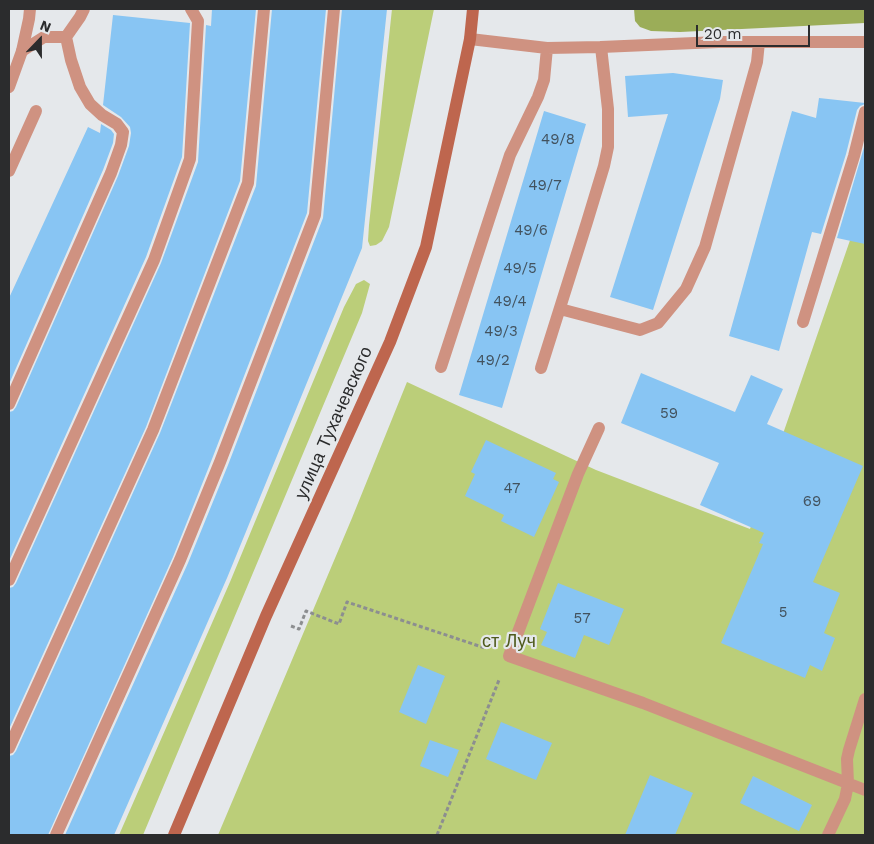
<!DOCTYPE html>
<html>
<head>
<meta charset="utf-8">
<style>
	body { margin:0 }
	#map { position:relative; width:874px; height:844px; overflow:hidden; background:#e5e8eb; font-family:"Work Sans",sans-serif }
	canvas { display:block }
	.frame { position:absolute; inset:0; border:10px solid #2b2c2d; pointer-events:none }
	.north { position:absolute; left:15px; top:15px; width:50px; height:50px; -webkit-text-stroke:4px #e5e8eb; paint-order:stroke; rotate:22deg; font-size:14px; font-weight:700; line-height:20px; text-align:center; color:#2b2c2d }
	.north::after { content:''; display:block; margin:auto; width:18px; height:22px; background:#2b2c2d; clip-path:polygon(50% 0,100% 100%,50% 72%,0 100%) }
	.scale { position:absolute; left:696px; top:25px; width:114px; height:22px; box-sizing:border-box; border:2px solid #2b2c2d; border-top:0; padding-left:6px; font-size:15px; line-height:18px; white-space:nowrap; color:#2b2c2d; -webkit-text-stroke:4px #e5e8eb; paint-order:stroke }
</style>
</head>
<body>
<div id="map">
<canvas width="874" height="844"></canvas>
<div class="frame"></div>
<div class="north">N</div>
<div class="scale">20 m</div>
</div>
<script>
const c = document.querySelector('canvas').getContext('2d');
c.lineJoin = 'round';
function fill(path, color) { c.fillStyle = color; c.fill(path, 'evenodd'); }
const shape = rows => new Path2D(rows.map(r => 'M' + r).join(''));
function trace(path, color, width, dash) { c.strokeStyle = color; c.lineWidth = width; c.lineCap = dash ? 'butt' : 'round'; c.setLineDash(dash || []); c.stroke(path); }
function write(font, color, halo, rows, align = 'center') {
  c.font = font + ' "Work Sans",sans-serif'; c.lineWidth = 4.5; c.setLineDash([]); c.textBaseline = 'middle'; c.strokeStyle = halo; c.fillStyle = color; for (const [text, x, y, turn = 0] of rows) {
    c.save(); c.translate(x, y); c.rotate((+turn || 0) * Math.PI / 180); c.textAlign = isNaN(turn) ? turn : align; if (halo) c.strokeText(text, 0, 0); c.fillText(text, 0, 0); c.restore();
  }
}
fill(shape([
	[392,9,434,9,389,227,382,241,376,245,370,246,368,241,369,225],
	[865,197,865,835,218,835,352,518,407,382,596,470,750,529],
	[364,280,370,284,362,313,143,835,119,835,230,582,344,307,356,284]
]), '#bbce79');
fill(shape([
	[634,9,865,9,865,23,680,32,651,31,640,27,635,21]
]), '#9bad58');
fill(shape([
	[212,9,256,9,240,181,146,427,9,729,9,588,13,587,16,583,161,263,198,162,206,25,211,26],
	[272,9,326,9,307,213,212,459,173,557,48,835,9,835,9,756,13,755,16,751,160,433,256,186],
	[342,9,387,9,362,248,227,578,114,835,65,835,188,563,228,465,323,218],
	[113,15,190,23,182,157,146,257,9,561,9,412,13,411,16,407,118,176,129,146,131,133,130,127,121,117,103,105],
	[673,73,723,80,720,99,653,310,610,297,668,114,628,117,625,76],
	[819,98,865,103,865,104,860,106,857,110,846,154,821,234,812,232,779,351,729,336,792,111,816,118],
	[544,111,586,124,502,408,459,395],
	[101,124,111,130,114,134,113,143,103,170,9,384,9,298,88,127,100,133],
	[865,144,865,244,837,238],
	[641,373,735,412,751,375,783,389,767,424,863,466,813,582,840,593,824,633,835,638,822,671,810,665,805,678,721,643,763,544,759,543,764,533,700,505,719,463,621,423],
	[486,440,556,473,553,479,559,482,534,537,501,521,504,515,465,496,475,474,471,472],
	[558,583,624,609,609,645,584,635,575,658,541,645,547,632,540,629],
	[418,665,445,676,426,724,399,712],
	[501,722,552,743,536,780,486,759],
	[430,740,459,750,448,777,420,766],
	[650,775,693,793,675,835,625,835],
	[753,776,812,805,799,831,740,803]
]), '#88c5f3');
trace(shape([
	[291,626,299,629,306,611,339,624,347,602,485,648],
	[437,835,499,680]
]), '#8c8e90', 3, [4, 2.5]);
trace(shape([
	[66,37,80,17,84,9],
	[470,39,547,48,601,47,718,42,865,42],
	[9,171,36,111],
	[560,309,640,330,658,323,686,289,705,247,757,62,759,42],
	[803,322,854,156,865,112],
	[441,367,510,155,538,97,544,80,547,48],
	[541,368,587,222,604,166,608,147,608,109,601,47],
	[9,404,111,173,121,145,123,132,117,124,102,115,90,104,80,87,71,60,66,37,44,37,22,51],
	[599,428,578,474,509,656,643,703,865,790],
	[9,580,154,260,190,159,198,21,191,9],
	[9,748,153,430,248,183,264,9],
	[56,835,180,560,220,462,315,215,334,9],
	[828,835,845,799,848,784,847,759,849,750,865,699]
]), '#cf9281', 12);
trace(shape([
	[9,87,22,51,29,19,30,9]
]), '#cf9281', 12);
trace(shape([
	[174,835,266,616,390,342,426,247,470,39,473,9]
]), '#be664e', 12);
write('15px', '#42525e', null, [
	["49/8",558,140],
	["49/7",545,186],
	["49/6",531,231],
	["49/5",520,269],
	["49/4",510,302],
	["49/3",501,332],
	["49/2",493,361],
	["59",669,414],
	["47",512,489],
	["69",812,502],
	["5",783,613],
	["57",582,619]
]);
write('18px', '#2b2c2d', '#e5e8eb', [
	["улица Тухачевского",334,423,-66]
]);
write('18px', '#4f5a1d', '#e5e8eb', [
	["ст Луч",509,642]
]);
</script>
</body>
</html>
